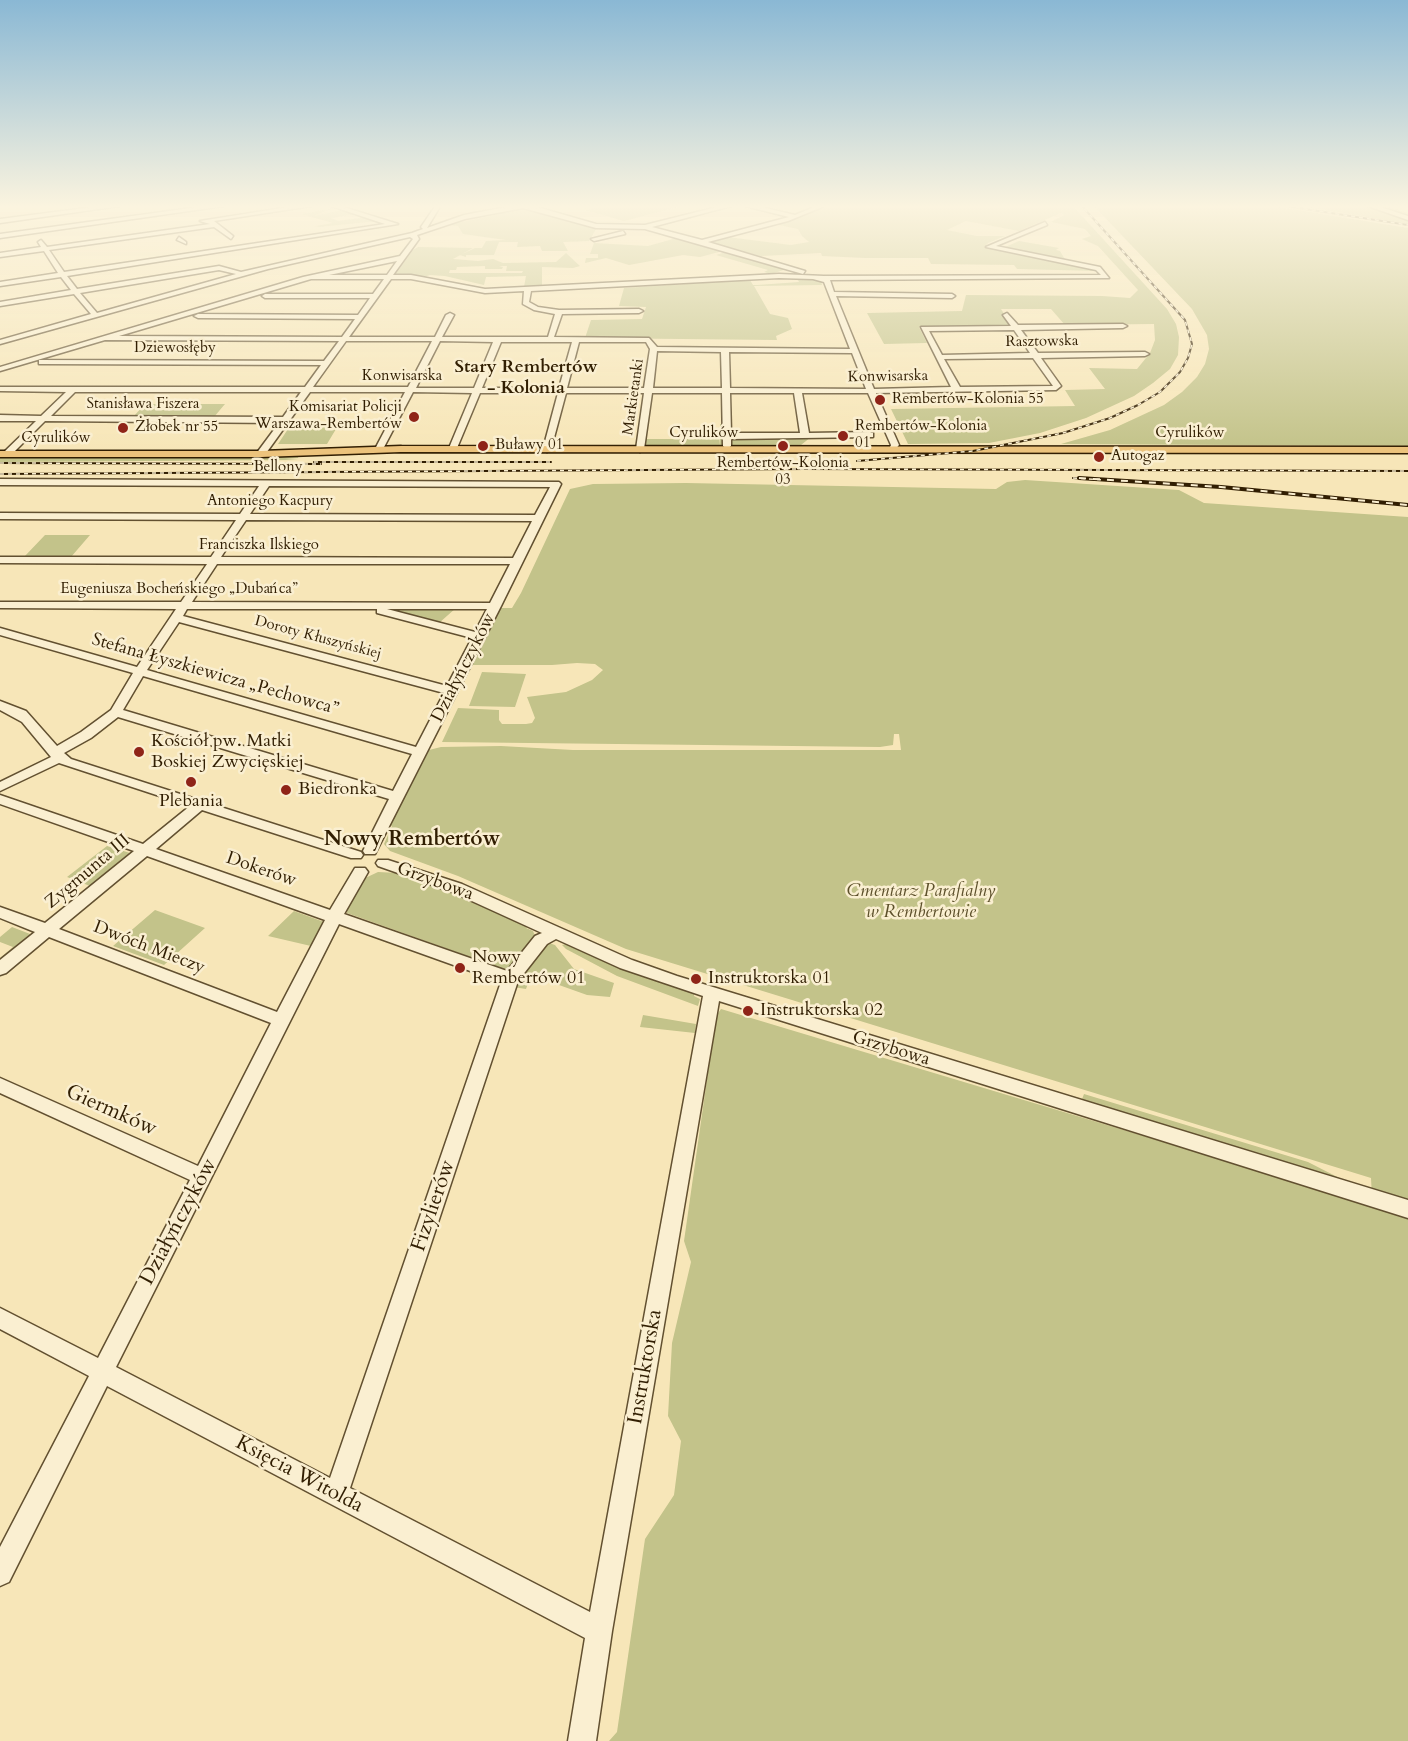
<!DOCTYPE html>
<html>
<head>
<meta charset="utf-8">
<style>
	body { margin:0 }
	canvas { display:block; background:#f7e6b8 }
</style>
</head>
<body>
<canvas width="1408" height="1741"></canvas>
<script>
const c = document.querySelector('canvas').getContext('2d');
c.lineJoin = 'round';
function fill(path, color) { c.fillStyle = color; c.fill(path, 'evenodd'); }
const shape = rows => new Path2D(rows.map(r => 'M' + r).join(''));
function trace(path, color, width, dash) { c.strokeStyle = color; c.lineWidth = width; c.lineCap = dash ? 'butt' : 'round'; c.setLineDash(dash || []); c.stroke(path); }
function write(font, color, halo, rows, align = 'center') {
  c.font = font + ' Cardo,serif'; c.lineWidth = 5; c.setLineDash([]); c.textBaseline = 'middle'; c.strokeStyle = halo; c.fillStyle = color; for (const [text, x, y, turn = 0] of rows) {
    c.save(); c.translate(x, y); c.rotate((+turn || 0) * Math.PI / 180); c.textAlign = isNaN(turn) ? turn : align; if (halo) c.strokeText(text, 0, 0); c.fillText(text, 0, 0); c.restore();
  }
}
fill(shape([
	[610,205,686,205,624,221,585,210],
	[830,205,1072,205,1167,309,1176,324,1179,337,1178,355,1170,369,1153,383,1134,396,1086,418,1040,433,989,443,908,444,891,409,1075,406,1065,390,1105,389,1089,368,1137,369,1150,353,1155,340,1154,324,1065,325,1051,309,1001,309,1012,326,919,327,927,343,884,344,867,313,962,311,966,295,1102,296,1130,298,1138,290,1098,246,1082,239,1091,236,1085,229,1051,222,1064,215,1061,213,1019,231,966,221,947,230,977,236,1005,236,988,243,985,247,1094,267,1097,271,1017,269,1014,265,931,264,928,258,865,258,822,256,821,253,761,256,709,243,727,237,791,245,809,242,802,236,798,229,774,224],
	[1093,205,1266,205,1408,228,1408,446,1061,444,1110,430,1164,405,1182,392,1197,377,1205,364,1209,349,1207,335,1192,309],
	[1296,205,1382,205,1408,213,1408,224],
	[334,208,313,216,342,210,357,214,331,218,338,221,368,217,379,221,319,227,315,226,333,223,301,214],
	[523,209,596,228,595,231,589,241,563,242,568,251,542,251,540,246,517,247,518,242,499,242,494,255,466,255,466,257,460,255,475,248,482,248,486,241,506,240,463,234,458,226,447,225],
	[677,238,723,251,700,257,683,255,629,265,606,258,585,263,586,258,598,258,598,254,590,254,594,243,648,246],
	[1019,241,1059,248,1056,250,1060,251,1066,261,1003,248],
	[418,247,473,248,453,259,478,261,493,259,503,263,556,262,566,253,580,266,573,268,542,267,542,286,524,287,526,276,486,277,484,285,445,276,430,275,424,277,395,275,413,250],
	[485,266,485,269,502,269,503,267,499,266,507,266,506,271,523,271,522,273,449,273,450,270,456,270,457,267],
	[729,251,787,269,771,274,764,272,768,270,716,255],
	[797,278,821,281,822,285,754,286,770,314,788,318,792,329,776,336,777,340,585,338,591,320,642,319,646,307,619,306,624,288,750,280,753,285,757,285,799,282],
	[145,404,225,404,214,417,133,417],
	[292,423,330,424,339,424,327,444,278,444],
	[720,424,723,424,723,447,644,445,645,439,696,439,697,434,719,434,720,446],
	[811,437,801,445,744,447,730,445,730,438],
	[299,454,298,458,285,459,299,460,0,462,0,456],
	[1025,480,1179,490,1204,503,1408,517,1408,1741,609,1741,617,1732,645,1539,674,1495,681,1441,668,1416,672,1343,691,1262,684,1241,716,1016,721,1009,1350,1198,1372,1197,1371,1178,626,949,458,876,390,851,384,844,392,826,388,825,425,751,441,747,501,746,573,750,901,750,899,734,894,734,893,745,880,747,442,742,458,708,499,710,499,720,502,724,526,724,532,723,535,718,527,697,566,692,592,680,603,670,595,664,577,663,552,665,468,665,497,608,512,608,521,593,570,489,593,484,686,483,996,489,1007,482],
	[45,535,90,535,71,557,24,557],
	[382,608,456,608,439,623],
	[482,672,526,674,515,707,469,706],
	[107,846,130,853,90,886,67,877],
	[378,872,398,873,454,893,528,926,526,928,533,931,535,936,509,967,504,969,347,913,347,910,344,909,361,880],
	[155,910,205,928,164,965,113,946],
	[294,911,324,922,311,946,268,936],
	[12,927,30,934,30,937,0,963,0,958,13,947,0,942,0,937],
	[549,943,555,945,574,969,614,983,610,997,587,995,531,975,526,989,513,987,517,979],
	[566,944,694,993,694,996,700,999,698,1006,617,976,566,949,562,945],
	[643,1015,696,1024,695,1033,640,1027],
	[1084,1094,1308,1162,1351,1184,1081,1102]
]), '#c3c38a');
const minor = shape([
	[109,205,127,205,0,223,0,219,109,205],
	[213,205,231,205,0,238,0,234,213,205],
	[301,205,318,205,214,221,233,236,231,239,214,227,49,250,64,272,385,224,328,205,337,205,398,224,67,276,77,289,219,266,241,272,412,233,423,229,421,227,436,205,441,205,427,228,464,215,517,205,530,205,596,224,645,225,725,205,735,205,652,227,702,240,789,217,741,205,753,205,795,215,819,205,827,205,788,221,708,242,805,271,803,274,645,229,596,228,523,208,465,219,417,235,419,239,393,275,411,275,485,289,779,274,824,276,1101,275,1096,270,986,247,1045,222,1047,225,996,246,1100,267,1109,278,830,280,834,292,952,294,955,296,952,298,836,296,874,389,951,387,921,327,1011,326,1003,315,1007,313,1018,325,1123,324,1127,326,1123,328,1021,330,1038,353,1145,352,1149,354,1145,356,1041,358,1061,386,1056,390,876,393,899,445,893,452,889,449,891,445,868,393,802,393,809,433,870,432,873,433,873,437,731,439,731,446,727,449,723,446,722,393,652,393,644,449,640,452,636,449,644,393,566,393,551,449,547,452,543,449,558,393,480,393,457,448,453,451,449,448,472,393,413,392,383,449,379,452,375,449,405,392,310,392,264,456,261,457,256,454,279,423,45,421,10,456,4,456,4,452,36,421,0,421,0,415,41,416,66,392,0,391,0,387,305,387,321,365,42,364,39,364,39,360,324,361,339,341,105,340,0,371,0,367,303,277,400,256,413,239,410,237,268,269,0,344,0,340,91,314,74,294,0,306,0,302,71,290,61,277,0,286,0,282,58,273,44,251,0,257,0,253,41,247,38,242,41,240,47,247,210,224,200,221,301,205],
	[397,261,387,275,329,275,397,261],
	[219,270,236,274,97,313,80,293,219,270],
	[779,278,813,279,824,282,850,349,657,347,649,338,554,337,562,314,639,313,643,311,639,309,559,310,538,307,529,302,531,291,779,278],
	[311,279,384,279,373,294,265,294,262,296,265,298,370,298,358,315,198,314,194,316,198,318,355,319,342,337,119,336,311,279],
	[391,279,411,279,485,293,524,291,523,304,534,310,555,314,548,337,442,337,454,315,450,313,446,315,435,337,349,337,391,279],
	[1014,330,1030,353,942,355,929,331,1014,330],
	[346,341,432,341,408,387,313,387,346,341],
	[440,341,493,342,474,388,416,388,440,341],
	[501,342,572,342,559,388,482,388,501,342],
	[579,342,646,342,650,349,644,388,567,388,579,342],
	[657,351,721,352,722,388,653,388,657,351],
	[729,352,852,353,866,389,730,388,729,352],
	[1033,358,1053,386,960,387,944,359,1033,358],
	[75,392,301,392,283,417,51,416,75,392],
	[730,393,794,393,800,433,731,433,730,393],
	[1365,205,1374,205,1408,216,1408,220,1365,205],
	[623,231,625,234,594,241,591,239,623,231],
	[179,237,186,242,186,244,177,240,179,237],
	[0,479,559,482,561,484,501,606,375,854,365,854,363,851,389,799,118,717,91,738,64,753,71,759,361,852,363,855,361,858,351,858,202,810,156,849,330,910,355,868,365,868,368,872,344,914,507,971,535,936,542,933,452,892,378,866,376,863,378,860,388,860,462,884,632,960,677,976,1408,1200,1408,1218,719,1001,612,1631,596,1741,568,1741,585,1638,107,1386,9,1582,0,1586,0,1547,89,1376,0,1329,0,1308,98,1358,190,1180,0,1093,0,1078,198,1166,271,1023,49,937,6,973,0,975,0,960,35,932,0,918,0,907,45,923,134,851,0,804,0,795,143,844,190,806,59,763,0,791,0,782,51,757,22,722,0,710,0,701,26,711,57,746,81,732,111,710,133,673,0,635,0,628,137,667,176,609,0,608,0,602,181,602,207,564,0,563,0,557,211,557,236,520,0,519,0,513,240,514,259,486,0,485,0,479],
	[269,486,550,487,535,515,250,514,269,486],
	[246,520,532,521,513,558,221,557,246,520],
	[217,564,510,564,490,603,192,602,217,564],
	[187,609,377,609,377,613,472,638,447,686,183,616,187,609],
	[387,609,487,609,475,632,387,609],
	[179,622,444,693,416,747,147,670,179,622],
	[143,676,412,754,393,791,123,710,143,676],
	[147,856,325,920,277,1012,59,929,147,856],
	[339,924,501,982,330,1478,116,1367,339,924],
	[556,939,620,968,703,996,590,1612,350,1488,518,981,547,944,556,939]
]);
const major = shape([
	[401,446,1408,447,1408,453,401,452,261,457,0,457,0,451,261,451,401,446]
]);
trace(minor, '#625030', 3);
trace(major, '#311e02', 3);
fill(minor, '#faefd1');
fill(major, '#ecc37c');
const railFar1 = shape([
	[1280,205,1408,225],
	[857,461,973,451,1063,433,1110,418,1138,405,1160,392,1180,372,1188,358,1192,344,1185,320,1081,205],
	[314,462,551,462],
	[0,463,321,464],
	[0,474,806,469,1408,471],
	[1073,478,1103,480]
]);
const rail = shape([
	[1079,478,1221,487,1408,505]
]);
trace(railFar1, '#311e02', 2);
trace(rail, '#311e02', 4);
trace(railFar1, '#faefd1', 1.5, [4]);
trace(rail, '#faefd1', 2, [7]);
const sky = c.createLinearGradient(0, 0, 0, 449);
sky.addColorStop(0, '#8ab8d4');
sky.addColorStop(0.46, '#fbf4df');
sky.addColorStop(1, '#fbf4df00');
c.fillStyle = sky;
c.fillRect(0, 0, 1408, 449);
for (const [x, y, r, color] of [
	[880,400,6,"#8f2418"],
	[414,417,6,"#8f2418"],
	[123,428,6,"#8f2418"],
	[843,436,6,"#8f2418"],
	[483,446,6,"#8f2418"],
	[783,446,6,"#8f2418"],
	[1099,457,6,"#8f2418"],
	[139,752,6,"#8f2418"],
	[191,782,6,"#8f2418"],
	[286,790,6,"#8f2418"],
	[460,968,6,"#8f2418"],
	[696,979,6,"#8f2418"],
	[748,1011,6,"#8f2418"]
]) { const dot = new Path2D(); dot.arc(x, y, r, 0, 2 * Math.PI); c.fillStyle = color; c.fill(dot); trace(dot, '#faefd1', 2); }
write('15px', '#311e02', '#faefd1', [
	["Rasztowska",1042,342,-1],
	["Dziewosłęby",175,349],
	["Konwisarska",402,377],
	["Konwisarska",888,377,-1],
	["Markietanki",634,397,-82],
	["Stanisława Fiszera",143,405],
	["Cyrulików",704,434],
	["Cyrulików",1190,434],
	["Cyrulików",56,439],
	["Bellony",278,468],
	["Antoniego Kacpury",270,502],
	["Franciszka Ilskiego",259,546],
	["Eugeniusza Bocheńskiego „Dubańca”",179,590],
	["Doroty Kłuszyńskiej",318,638,15]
]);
write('15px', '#311e02', '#faefd1', [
	["Rembertów-Kolonia 55",892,400],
	["Komisariat Policji",402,408,"right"],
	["Warszawa-Rembertów",402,425,"right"],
	["Rembertów-Kolonia",855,427],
	["01",855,444],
	["Żłobek nr 55",135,428],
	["Buławy 01",495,446],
	["Autogaz",1111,457],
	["Rembertów-Kolonia",783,464,"center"],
	["03",783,481,"center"]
], 'left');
write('bold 18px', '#311e02', '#faefd1', [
	["Stary Rembertów",526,368],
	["- Kolonia",526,389]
]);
write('18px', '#311e02', '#faefd1', [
	["Działyńczyków",464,668,-63],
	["Stefana Łyszkiewicza „Pechowca”",215,675,16],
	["Dokerów",261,870,19],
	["Zygmunta III",88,872,-40],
	["Grzybowa",435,882,20],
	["Dwóch Mieczy",149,948,21],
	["Grzybowa",891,1049,17]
]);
write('18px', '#311e02', '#faefd1', [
	["Kościół pw. Matki",151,742],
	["Boskiej Zwycięskiej",151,763],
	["Biedronka",298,790],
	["Plebania",191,802,"center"],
	["Nowy",472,958],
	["Rembertów 01",472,979],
	["Instruktorska 01",708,979],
	["Instruktorska 02",760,1011]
], 'left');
write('italic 18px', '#5d502b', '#faefd1', [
	["Cmentarz Parafialny",921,892],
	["w Rembertowie",921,913]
]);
write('bold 21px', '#311e02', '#faefd1', [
	["Nowy Rembertów",412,840]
]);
write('21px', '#311e02', '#faefd1', [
	["Giermków",111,1111,24],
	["Fizylierów",434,1206,-71],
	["Działyńczyków",179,1222,-62],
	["Instruktorska",646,1367,-80],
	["Księcia Witolda",299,1475,28]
]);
</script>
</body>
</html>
